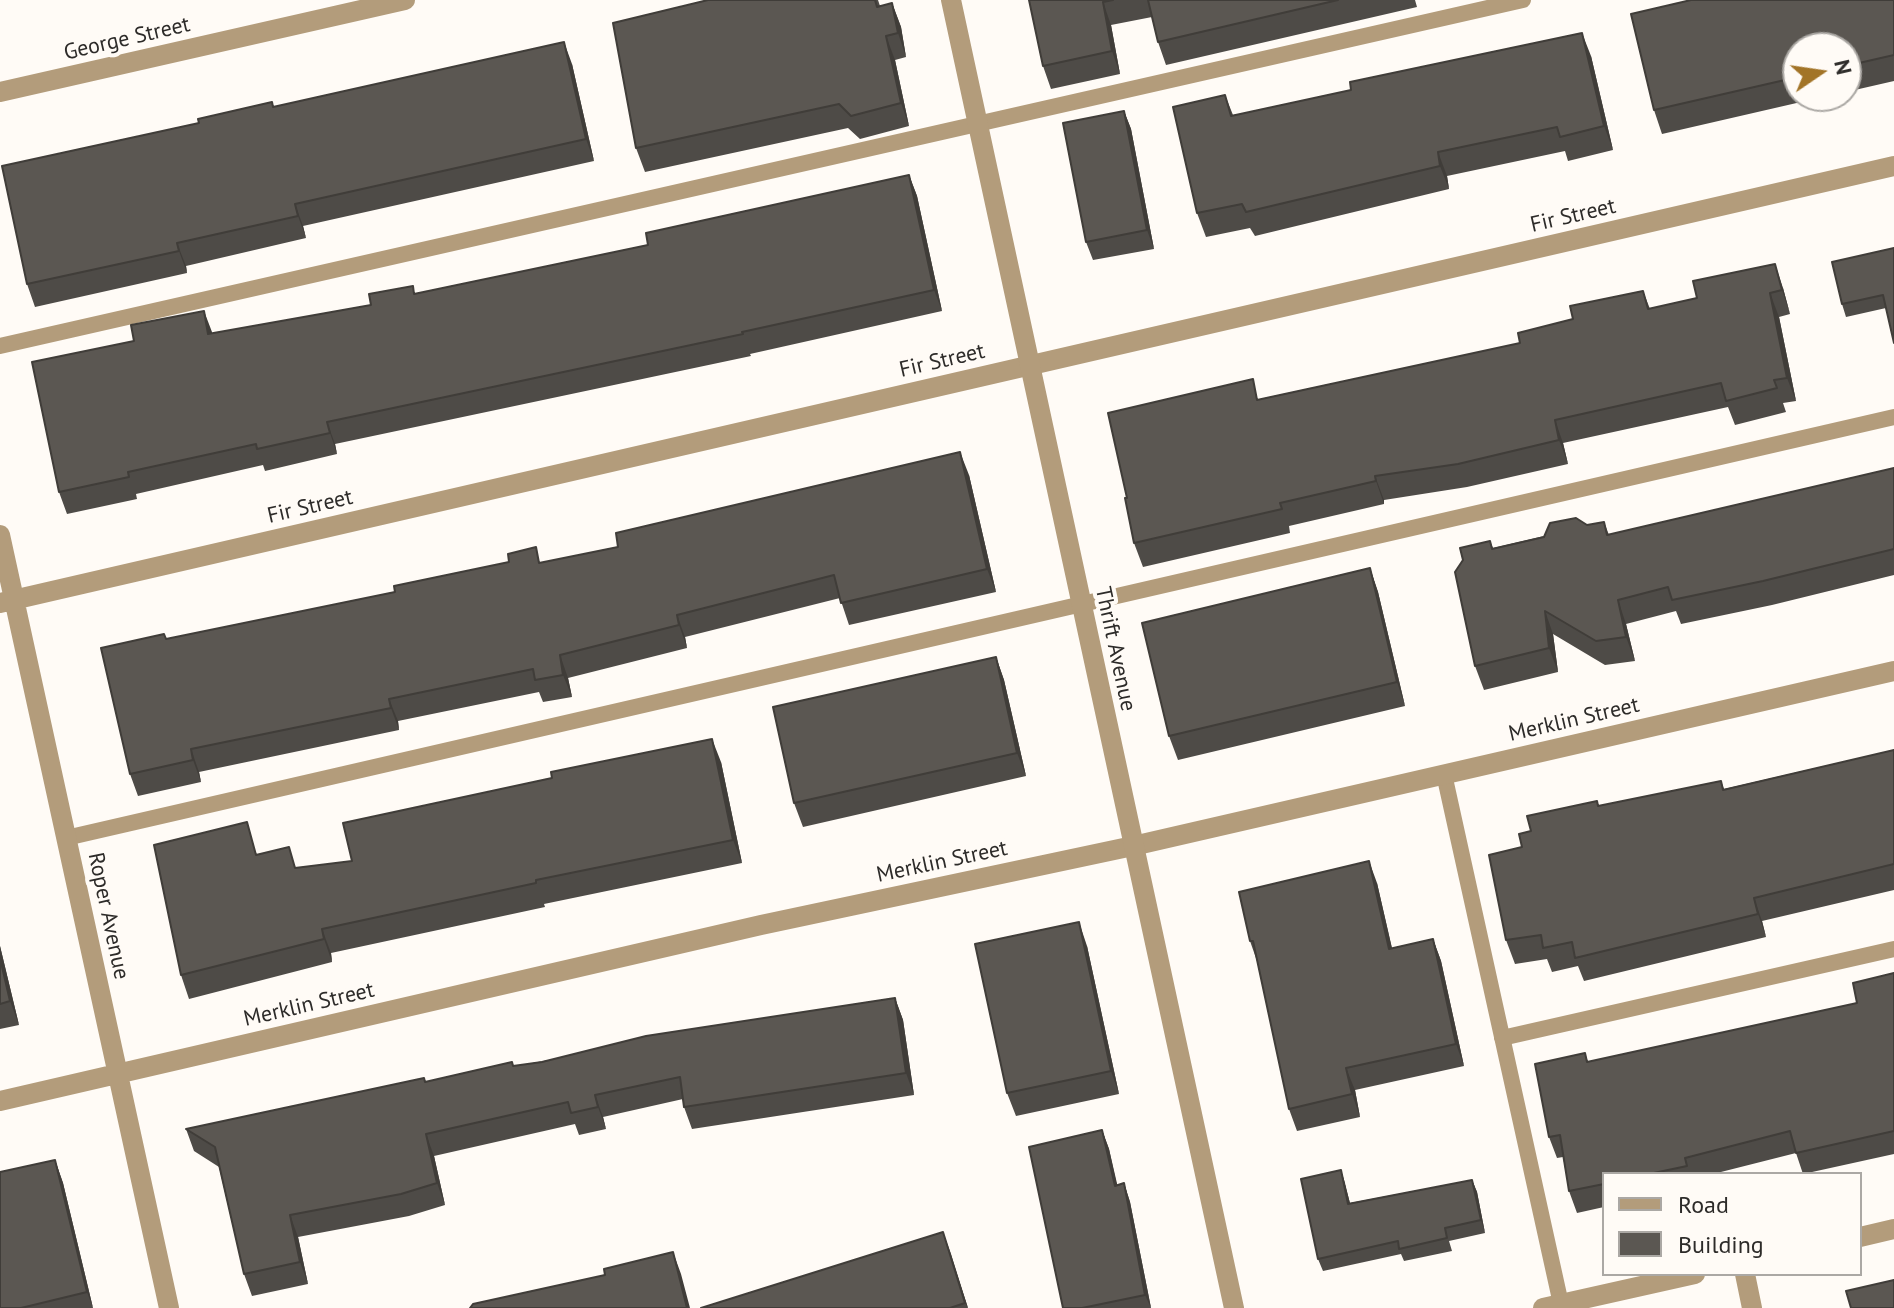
<!DOCTYPE html>
<html>
<head>
<meta charset="utf-8">
<style>
	body { margin:0 }
	#map { position:relative; width:1894px; height:1308px; overflow:hidden; background:#fffbf6; font-family:"PT Sans",sans-serif }
	canvas { display:block }
	.legend { position:absolute; left:1602px; top:1172px; width:260px; height:104px; box-sizing:border-box; background:#fffbf6; border:2px solid #aba8a4; margin:0; padding:10px 14px; list-style:none; font-size:24px; color:#2d2b29 }
	.legend li { display:flex; align-items:center; gap:16px; height:40px }
	.legend b { width:40px; border:2px solid #aba8a4 }
	.north { position:absolute; left:1782px; top:32px; width:80px; height:80px; box-sizing:border-box; background:#fffbf6; border:2px solid #aba8a4; border-radius:50%; rotate:77deg; font-size:22px; font-weight:700; line-height:32px; text-align:center; color:#2d2b29 }
	.north::after { content:''; display:block; margin:auto; width:28px; height:36px; background:#a27427; clip-path:polygon(50% 0,100% 100%,50% 72%,0 100%) }
</style>
</head>
<body>
<div id="map">
<canvas width="1894" height="1308"></canvas>
<ul class="legend">
<li><b style="height:10px;background:#b39c7b"></b>Road</li>
<li><b style="height:22px;background:#5b5752"></b>Building</li>
</ul>
<div class="north">N</div>
</div>
<script>
const c = document.querySelector('canvas').getContext('2d');
c.lineJoin = 'round';
const shape = rows => new Path2D(rows.map(r => 'M' + r).join(''));
function trace(path, color, width, dash) { c.strokeStyle = color; c.lineWidth = width; c.lineCap = dash ? 'butt' : 'round'; c.setLineDash(dash || []); c.stroke(path); }
function fill(path, color) { c.fillStyle = color; c.fill(path, 'evenodd'); }
function write(font, color, halo, rows, align = 'center') {
  c.font = font + ' "PT Sans",sans-serif'; c.lineWidth = 8; c.setLineDash([]); c.textBaseline = 'middle'; c.strokeStyle = halo; c.fillStyle = color; for (const [text, x, y, turn = 0] of rows) {
    c.save(); c.translate(x, y); c.rotate((+turn || 0) * Math.PI / 180); c.textAlign = isNaN(turn) ? turn : align; if (halo) c.strokeText(text, 0, 0); c.fillText(text, 0, 0); c.restore();
  }
}
trace(shape([
	[0,346,1523,0],
	[1444,774,1561,1304],
	[66,838,1894,417],
	[1502,1038,1894,949]
]), '#b39c7b', 16);
trace(shape([
	[0,92,405,0],
	[0,535,169,1308],
	[0,603,1894,166],
	[0,1101,761,925,1133,846,1894,671],
	[1745,1274,1752,1308]
]), '#b39c7b', 20);
trace(shape([
	[951,0,1234,1308],
	[1860,1237,1894,1229],
	[1543,1308,1695,1274]
]), '#b39c7b', 20);
fill(shape([
	[708,0,878,0,880,6,892,3,901,27,906,57,895,60,909,126,860,139,848,128,645,172,636,148],
	[1029,0,1415,0,1417,7,1166,65,1158,42,1152,17,1111,25,1120,74,1051,89,1043,66],
	[1894,0,1894,81,1846,92,1846,48,1798,48,1798,96,1827,96,1662,134,1654,110],
	[1591,56,1613,150,1568,161,1565,151,1447,176,1449,189,1255,236,1250,228,1206,237,1197,213,1225,95,1233,115],
	[572,64,594,161,303,226,306,238,186,266,187,273,35,307,27,284,274,107],
	[1124,111,1131,129,1154,249,1093,260,1086,242],
	[909,175,917,196,942,311,750,354,751,356,335,444,337,454,265,471,263,465,136,494,137,499,67,514,59,492,134,341,212,334,371,305,415,294,648,245],
	[1894,248,1886,308,1846,317,1842,304],
	[1783,288,1790,314,1779,317,1796,401,1783,403,1786,412,1735,425,1728,407,1563,443,1568,464,1467,487,1384,500,1384,504,1289,526,1290,533,1143,567,1134,543,1127,498,1260,399,1520,343,1573,319,1643,291,1650,309],
	[1894,468,1894,575,1772,605,1681,624,1676,611,1626,624,1635,661,1605,665,1553,634,1558,672,1484,690,1475,666,1490,541,1493,548,1604,522,1609,535],
	[969,475,996,592,849,625,840,598,685,637,687,648,568,678,572,697,543,702,539,692,398,721,399,730,199,772,201,782,138,796,130,774,164,634,166,639,618,547],
	[1370,568,1378,592,1405,706,1178,760,1169,736],
	[996,657,1004,680,1026,776,803,827,794,803],
	[1894,750,1894,890,1762,921,1766,937,1584,981,1578,966,1552,972,1547,959,1515,964,1506,940,1522,847,1531,831,1597,801,1599,806,1721,781,1724,789],
	[721,762,742,863,544,904,545,907,331,953,332,962,189,999,181,975,258,854,297,868,352,861],
	[1377,883,1392,948,1433,939,1441,961,1464,1066,1355,1090,1360,1117,1297,1131,1289,1109,1257,961,1250,941],
	[0,946,19,1025,0,1029],
	[1087,946,1119,1094,1016,1116,1007,1093],
	[1894,973,1894,1154,1803,1174,1796,1153,1713,1174,1604,1174,1604,1207,1577,1213,1569,1191,1563,1157,1557,1158,1549,1137,1585,1053,1588,1062,1857,1003],
	[895,998,903,1020,914,1095,692,1129,684,1107,683,1099,603,1117,606,1129,579,1135,575,1124,434,1156,445,1205,409,1216,298,1237,308,1284,252,1296,244,1274,219,1167,194,1151,186,1129,426,1082],
	[1102,1130,1109,1149,1117,1186,1124,1183,1130,1202,1151,1308,1063,1308],
	[55,1160,63,1183,93,1308,0,1308],
	[1341,1170,1350,1203,1472,1180,1477,1192,1485,1233,1449,1241,1452,1251,1404,1261,1401,1254,1323,1271,1318,1259],
	[943,1232,968,1308,701,1308]
]), '#4e4b47');
fill(shape([
	[1103,2,1111,25,1120,74,1112,51],
	[892,3,901,27,906,57,898,33],
	[1582,33,1591,56,1613,150,1604,126],
	[886,36,895,60,909,126,901,103],
	[564,42,572,64,594,161,586,139],
	[1124,111,1131,129,1154,249,1147,230],
	[1438,152,1447,176,1449,189,1440,166],
	[909,175,917,196,942,311,934,290],
	[295,204,303,226,306,238,298,216],
	[177,243,186,266,187,273,179,251],
	[1775,264,1783,288,1790,314,1782,290],
	[1770,293,1779,317,1796,401,1787,378],
	[204,311,212,332,216,356,208,334],
	[1555,420,1563,443,1568,464,1559,440],
	[327,422,335,444,337,454,330,433],
	[960,452,969,475,996,592,987,569],
	[1375,476,1384,500,1384,504,1376,481],
	[1370,568,1378,592,1405,706,1397,682],
	[1618,600,1626,624,1635,661,1626,637],
	[1545,611,1553,634,1558,672,1549,648],
	[677,615,685,637,687,648,679,625],
	[560,655,568,678,572,697,563,675],
	[996,657,1004,680,1026,776,1017,753],
	[389,699,398,721,399,730,391,708],
	[712,739,721,762,742,863,733,840],
	[191,749,199,772,201,782,193,760],
	[1369,861,1377,883,1397,971,1389,949],
	[1754,898,1762,921,1766,937,1758,914],
	[1079,922,1087,946,1119,1094,1111,1071],
	[322,929,331,953,332,962,324,939],
	[1433,939,1441,961,1464,1066,1456,1044],
	[0,946,19,1025,10,1001,0,958],
	[895,998,903,1020,914,1095,906,1073],
	[1346,1068,1355,1090,1360,1117,1352,1094],
	[595,1095,603,1117,606,1129,598,1107],
	[1102,1130,1109,1149,1122,1205,1115,1186],
	[426,1134,434,1156,445,1205,437,1183],
	[55,1160,63,1183,93,1308,87,1292],
	[1341,1170,1345,1183,1353,1216,1348,1204],
	[1472,1180,1477,1192,1485,1233,1481,1220],
	[1124,1183,1130,1202,1151,1308,1145,1295],
	[290,1215,298,1237,308,1284,300,1262],
	[943,1232,951,1254,968,1308,965,1303],
	[673,1252,681,1274,690,1308,687,1308]
]), '#403d39');
const building = shape([
	[708,0,875,0,877,7,892,3,898,33,886,36,901,103,851,116,839,104,636,148,613,23,708,0],
	[1029,0,1113,0,1103,2,1112,51,1043,66,1029,0],
	[1148,0,1338,0,1158,42,1148,0],
	[1691,0,1894,0,1894,55,1846,66,1846,48,1798,48,1798,77,1654,110,1631,14,1691,0],
	[1582,33,1604,126,1560,137,1557,127,1438,152,1440,166,1246,212,1242,204,1197,213,1173,107,1225,95,1231,116,1351,90,1350,82,1582,33],
	[564,42,586,139,295,204,298,216,177,243,179,251,27,284,2,166,199,123,198,119,272,102,273,107,564,42],
	[1124,111,1147,230,1086,242,1063,123,1124,111],
	[909,175,934,290,742,332,743,334,327,422,330,433,257,449,256,444,128,472,129,477,59,492,32,362,134,341,131,325,204,311,208,334,371,305,369,294,413,286,414,294,648,245,646,233,909,175],
	[1894,248,1894,343,1883,295,1842,304,1832,262,1894,248],
	[1775,264,1782,290,1770,293,1787,378,1774,380,1777,388,1726,401,1721,383,1555,420,1559,440,1458,464,1375,476,1376,481,1280,503,1282,509,1134,543,1125,498,1127,498,1108,413,1253,379,1257,400,1520,343,1518,333,1573,319,1570,306,1643,291,1648,309,1697,298,1693,281,1775,264],
	[960,452,987,569,841,603,834,575,677,615,679,625,560,655,563,675,535,680,533,669,389,699,391,708,191,749,193,760,130,774,101,648,164,634,166,639,395,592,394,586,509,562,508,554,536,547,539,563,618,547,616,533,960,452],
	[1894,468,1894,549,1763,581,1672,600,1668,587,1618,600,1626,637,1596,641,1545,611,1549,648,1475,666,1455,572,1463,560,1460,548,1490,541,1492,549,1544,537,1550,523,1576,518,1587,525,1604,522,1607,535,1894,468],
	[1370,568,1397,682,1169,736,1142,623,1370,568],
	[996,657,1017,753,794,803,773,707,996,657],
	[712,739,733,840,536,880,536,883,322,929,324,939,181,975,154,845,247,822,256,855,289,847,295,868,352,861,343,823,552,778,551,772,712,739],
	[1894,750,1894,864,1754,898,1758,914,1575,958,1572,942,1543,948,1541,935,1506,940,1489,855,1522,847,1519,834,1531,831,1527,816,1597,801,1598,806,1721,781,1723,790,1894,750],
	[1369,861,1389,949,1433,939,1456,1044,1346,1068,1352,1094,1289,1109,1253,941,1250,941,1239,892,1369,861],
	[1079,922,1111,1071,1007,1093,975,944,1079,922],
	[0,958,10,1001,0,1004,0,958],
	[1894,973,1894,1131,1796,1153,1790,1131,1685,1158,1687,1166,1649,1174,1604,1174,1604,1184,1569,1191,1560,1135,1549,1137,1535,1064,1585,1053,1587,1062,1857,1003,1853,983,1894,973],
	[895,998,906,1073,684,1107,680,1077,595,1095,598,1107,571,1113,568,1102,426,1134,437,1183,401,1194,290,1215,300,1262,244,1274,215,1147,186,1129,424,1078,425,1082,512,1062,513,1066,542,1062,646,1036,895,998],
	[1102,1130,1115,1186,1124,1183,1145,1295,1082,1308,1063,1308,1029,1147,1102,1130],
	[55,1160,87,1292,21,1308,0,1308,0,1172,55,1160],
	[1341,1170,1348,1204,1472,1180,1481,1220,1445,1228,1447,1238,1399,1249,1398,1241,1318,1259,1301,1179,1341,1170],
	[943,1232,965,1303,950,1308,701,1308,943,1232],
	[673,1252,687,1308,470,1308,473,1304,605,1275,604,1269,673,1252],
	[1894,1280,1894,1308,1851,1308,1846,1291,1894,1280]
]);
fill(building, '#5b5752');
trace(building, '#403d39', 2);
write('22px', '#2d2b29', '#fffbf6', [
	["George Street",127,39,-13],
	["Fir Street",1573,216,-13],
	["Fir Street",942,361,-13],
	["Fir Street",310,507,-13],
	["Thrift Avenue",1115,649,78],
	["Merklin Street",1574,720,-13],
	["Merklin Street",942,862,-12],
	["Roper Avenue",108,916,78],
	["Merklin Street",309,1005,-13]
]);
</script>
</body>
</html>
